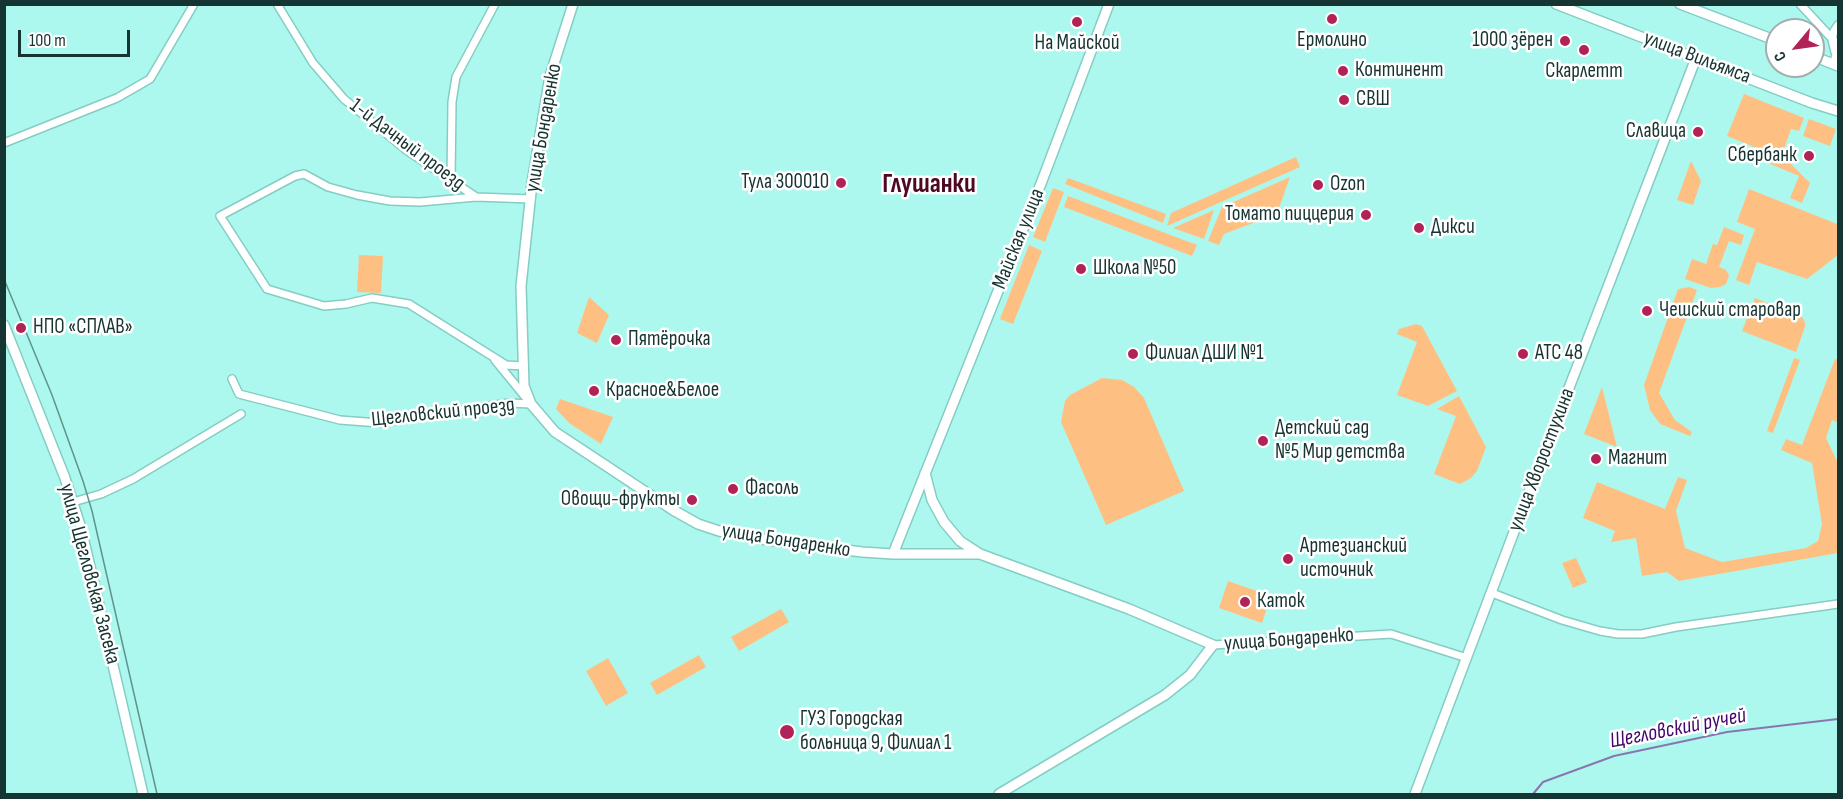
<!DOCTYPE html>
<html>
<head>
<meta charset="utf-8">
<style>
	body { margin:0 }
	#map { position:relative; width:1843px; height:799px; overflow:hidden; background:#adf8ee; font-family:"Sofia Sans Condensed",sans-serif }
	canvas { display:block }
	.frame { position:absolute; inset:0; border:6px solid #163431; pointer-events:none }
	.north { position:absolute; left:1765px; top:18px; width:60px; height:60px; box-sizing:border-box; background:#fff; border:2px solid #a2aead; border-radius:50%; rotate:241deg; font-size:16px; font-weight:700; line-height:24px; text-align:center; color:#163431 }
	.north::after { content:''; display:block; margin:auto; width:21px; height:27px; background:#b12256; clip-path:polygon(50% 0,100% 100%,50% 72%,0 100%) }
	.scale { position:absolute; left:18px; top:30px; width:112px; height:27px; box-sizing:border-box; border:3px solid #163431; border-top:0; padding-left:8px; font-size:18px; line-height:21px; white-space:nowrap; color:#163431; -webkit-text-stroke:4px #fff; paint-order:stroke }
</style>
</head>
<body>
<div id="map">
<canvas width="1843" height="799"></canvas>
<div class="frame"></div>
<div class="north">С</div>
<div class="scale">100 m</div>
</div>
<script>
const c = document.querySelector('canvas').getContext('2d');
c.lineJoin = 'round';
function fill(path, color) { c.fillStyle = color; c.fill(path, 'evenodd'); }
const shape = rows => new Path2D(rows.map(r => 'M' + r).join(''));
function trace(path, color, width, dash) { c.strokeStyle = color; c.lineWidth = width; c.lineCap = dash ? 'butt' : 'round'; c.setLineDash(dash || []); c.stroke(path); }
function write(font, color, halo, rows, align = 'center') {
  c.font = font + ' "Sofia Sans Condensed",sans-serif'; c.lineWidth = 5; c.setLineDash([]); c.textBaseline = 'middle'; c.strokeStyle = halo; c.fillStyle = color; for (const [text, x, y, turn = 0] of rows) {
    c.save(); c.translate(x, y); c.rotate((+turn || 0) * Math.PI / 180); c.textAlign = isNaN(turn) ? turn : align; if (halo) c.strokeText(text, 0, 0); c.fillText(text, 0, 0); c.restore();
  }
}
fill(shape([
	[1744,94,1804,118,1799,131,1791,129,1784,149,1790,163,1810,183,1802,203,1790,198,1799,176,1756,158,1759,149,1727,136],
	[1809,119,1836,129,1830,146,1803,136],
	[1296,157,1300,167,1167,226,1171,213],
	[1691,161,1701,181,1693,205,1677,200],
	[1290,177,1277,214,1224,234,1219,245,1208,241,1222,207],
	[1068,178,1166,214,1163,223,1065,184],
	[1053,188,1064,192,1045,242,1033,237],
	[1749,189,1837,224,1838,222,1838,255,1807,279,1757,262,1749,285,1736,280,1755,229,1737,222],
	[1068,196,1197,245,1192,256,1064,207],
	[1214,210,1204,239,1173,228],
	[1724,227,1744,235,1741,245,1729,241,1719,267,1726,270,1729,275,1726,284,1720,287,1711,288,1685,279,1692,259,1706,264,1713,244,1717,245],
	[1029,245,1042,251,1013,324,1000,319],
	[359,255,383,256,381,293,357,292],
	[1690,287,1697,290,1659,393,1675,420,1692,432,1690,436,1660,424,1650,410,1644,385,1678,289],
	[589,297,609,315,597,343,577,333],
	[1755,298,1802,317,1805,322,1805,327,1796,352,1742,331],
	[1416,324,1422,326,1457,391,1428,406,1397,395,1417,342,1397,334,1399,329],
	[1794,358,1800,360,1773,433,1767,431],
	[1835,359,1838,360,1838,423,1832,420,1826,438,1838,463,1838,553,1679,581,1667,572,1642,576,1636,538,1611,542,1615,531,1583,518,1597,482,1665,509,1678,477,1687,480,1676,511,1685,548,1722,562,1806,548,1818,541,1822,524,1812,463,1781,450,1786,439,1802,445],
	[1102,378,1122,380,1134,387,1144,398,1184,491,1106,525,1061,422,1065,401,1070,395],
	[1602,387,1617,447,1584,434],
	[1459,396,1486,447,1477,471,1471,478,1460,484,1434,474,1456,416,1437,409],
	[560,399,613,417,601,444,569,423,556,409],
	[1576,558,1587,582,1573,588,1562,563],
	[1228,581,1271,596,1262,623,1219,608],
	[781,609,789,622,739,651,731,637],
	[699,655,706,667,657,695,650,683],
	[608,658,628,693,606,706,586,671]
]), '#fec082');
trace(shape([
	[1533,794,1543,782,1614,756,1727,732,1838,719]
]), '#8976af', 2);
const street = shape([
	[277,4,313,63,344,99,405,149,476,197],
	[1800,4,1838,45],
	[1833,63,1836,56,1832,40,1834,31,1838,25],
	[4,143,117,98,150,79,194,4],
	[451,180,452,102,456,77,495,4],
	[524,366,506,365,409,304,372,298,346,304,324,306,267,289,220,216,295,176,304,174,328,187,357,195,390,201,420,202,476,197,531,199],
	[232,379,239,394,340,420,379,423,509,403,531,404,495,360],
	[73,502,101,494,133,479,241,414],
	[1492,593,1562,620,1600,631,1618,634,1642,634,1676,627,1838,604],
	[1213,645,1391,634,1467,658]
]);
const secondary = shape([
	[573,4,550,76,532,183,521,286,524,386,531,404,555,432,673,510,698,524,719,531,767,540,862,552,893,554,980,554,1129,609,1213,645,1190,675,1165,695,999,794],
	[1556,4,1812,103,1838,111],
	[1680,4,1777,41],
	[1813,56,1838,66],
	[4,325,65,478,81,528,143,794],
	[925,473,932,500,944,522,960,541,980,554],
	[893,554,1042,181,1109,4],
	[1415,794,1537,471,1696,58]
]);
trace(street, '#84cdc4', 10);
trace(secondary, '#84cdc4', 12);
trace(street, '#fff', 7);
trace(secondary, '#fff', 9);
trace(shape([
	[4,279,52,395,83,481,92,511,157,794]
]), '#5f938d', 1.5);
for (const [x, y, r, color] of [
	[1332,19,6,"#b12256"],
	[1077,22,6,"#b12256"],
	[1565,41,6,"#b12256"],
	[1584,50,6,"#b12256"],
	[1343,71,6,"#b12256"],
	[1344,100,6,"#b12256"],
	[1698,132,6,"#b12256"],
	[1809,156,6,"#b12256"],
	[841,183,6,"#b12256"],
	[1318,185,6,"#b12256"],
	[1366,215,6,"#b12256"],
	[1419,228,6,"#b12256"],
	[1081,269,6,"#b12256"],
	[1647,311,6,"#b12256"],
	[21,328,6,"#b12256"],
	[616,340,6,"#b12256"],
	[1133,354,6,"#b12256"],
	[1523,354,6,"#b12256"],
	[594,391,6,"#b12256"],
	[1263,441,6,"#b12256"],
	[1596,459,6,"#b12256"],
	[733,489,6,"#b12256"],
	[692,500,6,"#b12256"],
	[1288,559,6,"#b12256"],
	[1245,602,6,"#b12256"],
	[787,732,8,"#b12256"]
]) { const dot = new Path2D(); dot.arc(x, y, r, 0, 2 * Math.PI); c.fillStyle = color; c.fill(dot); trace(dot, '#fff', 2); }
write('21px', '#163431', '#fff', [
	["Ермолино",1332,41,"center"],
	["1000 зёрен",1553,41,"right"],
	["На Майской",1077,44,"center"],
	["Континент",1355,71],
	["Скарлетт",1584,72,"center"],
	["СВШ",1356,100],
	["Славица",1686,132,"right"],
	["Сбербанк",1797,156,"right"],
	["Тула 300010",829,183,"right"],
	["Ozon",1330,185],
	["Томато пиццерия",1354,215,"right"],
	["Дикси",1431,228],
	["Школа №50",1093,269],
	["Чешский старовар",1659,311],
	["НПО «СПЛАВ»",33,328],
	["Пятёрочка",628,340],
	["Филиал ДШИ №1",1145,354],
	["АТС 48",1535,354],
	["Красное&Белое",606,391],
	["Детский сад",1275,429],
	["№5 Мир детства",1275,453],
	["Магнит",1608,459],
	["Фасоль",745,489],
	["Овощи-фрукты",680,500,"right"],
	["Артезианский",1300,547],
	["источник",1300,571],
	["Каток",1257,602],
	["ГУЗ Городская",800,720],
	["больница 9, Филиал 1",800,744]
], 'left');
write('21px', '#163431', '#fff', [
	["улица Вильямса",1697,58,21],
	["улица Бондаренко",544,128,-80],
	["1-й Дачный проезд",407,145,37],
	["Майская улица",1019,239,-68],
	["Щегловский проезд",443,413,-6],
	["улица Хворостухина",1542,460,-69],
	["улица Бондаренко",786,541,9],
	["улица Щегловская Засека",89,574,75],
	["улица Бондаренко",1289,640,-4]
]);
write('italic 22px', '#44066c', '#fff', [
	["Щегловский ручей",1678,729,-11]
]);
write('bold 27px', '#4e0922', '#fff', [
	["Глушанки",929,185]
]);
</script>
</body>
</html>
